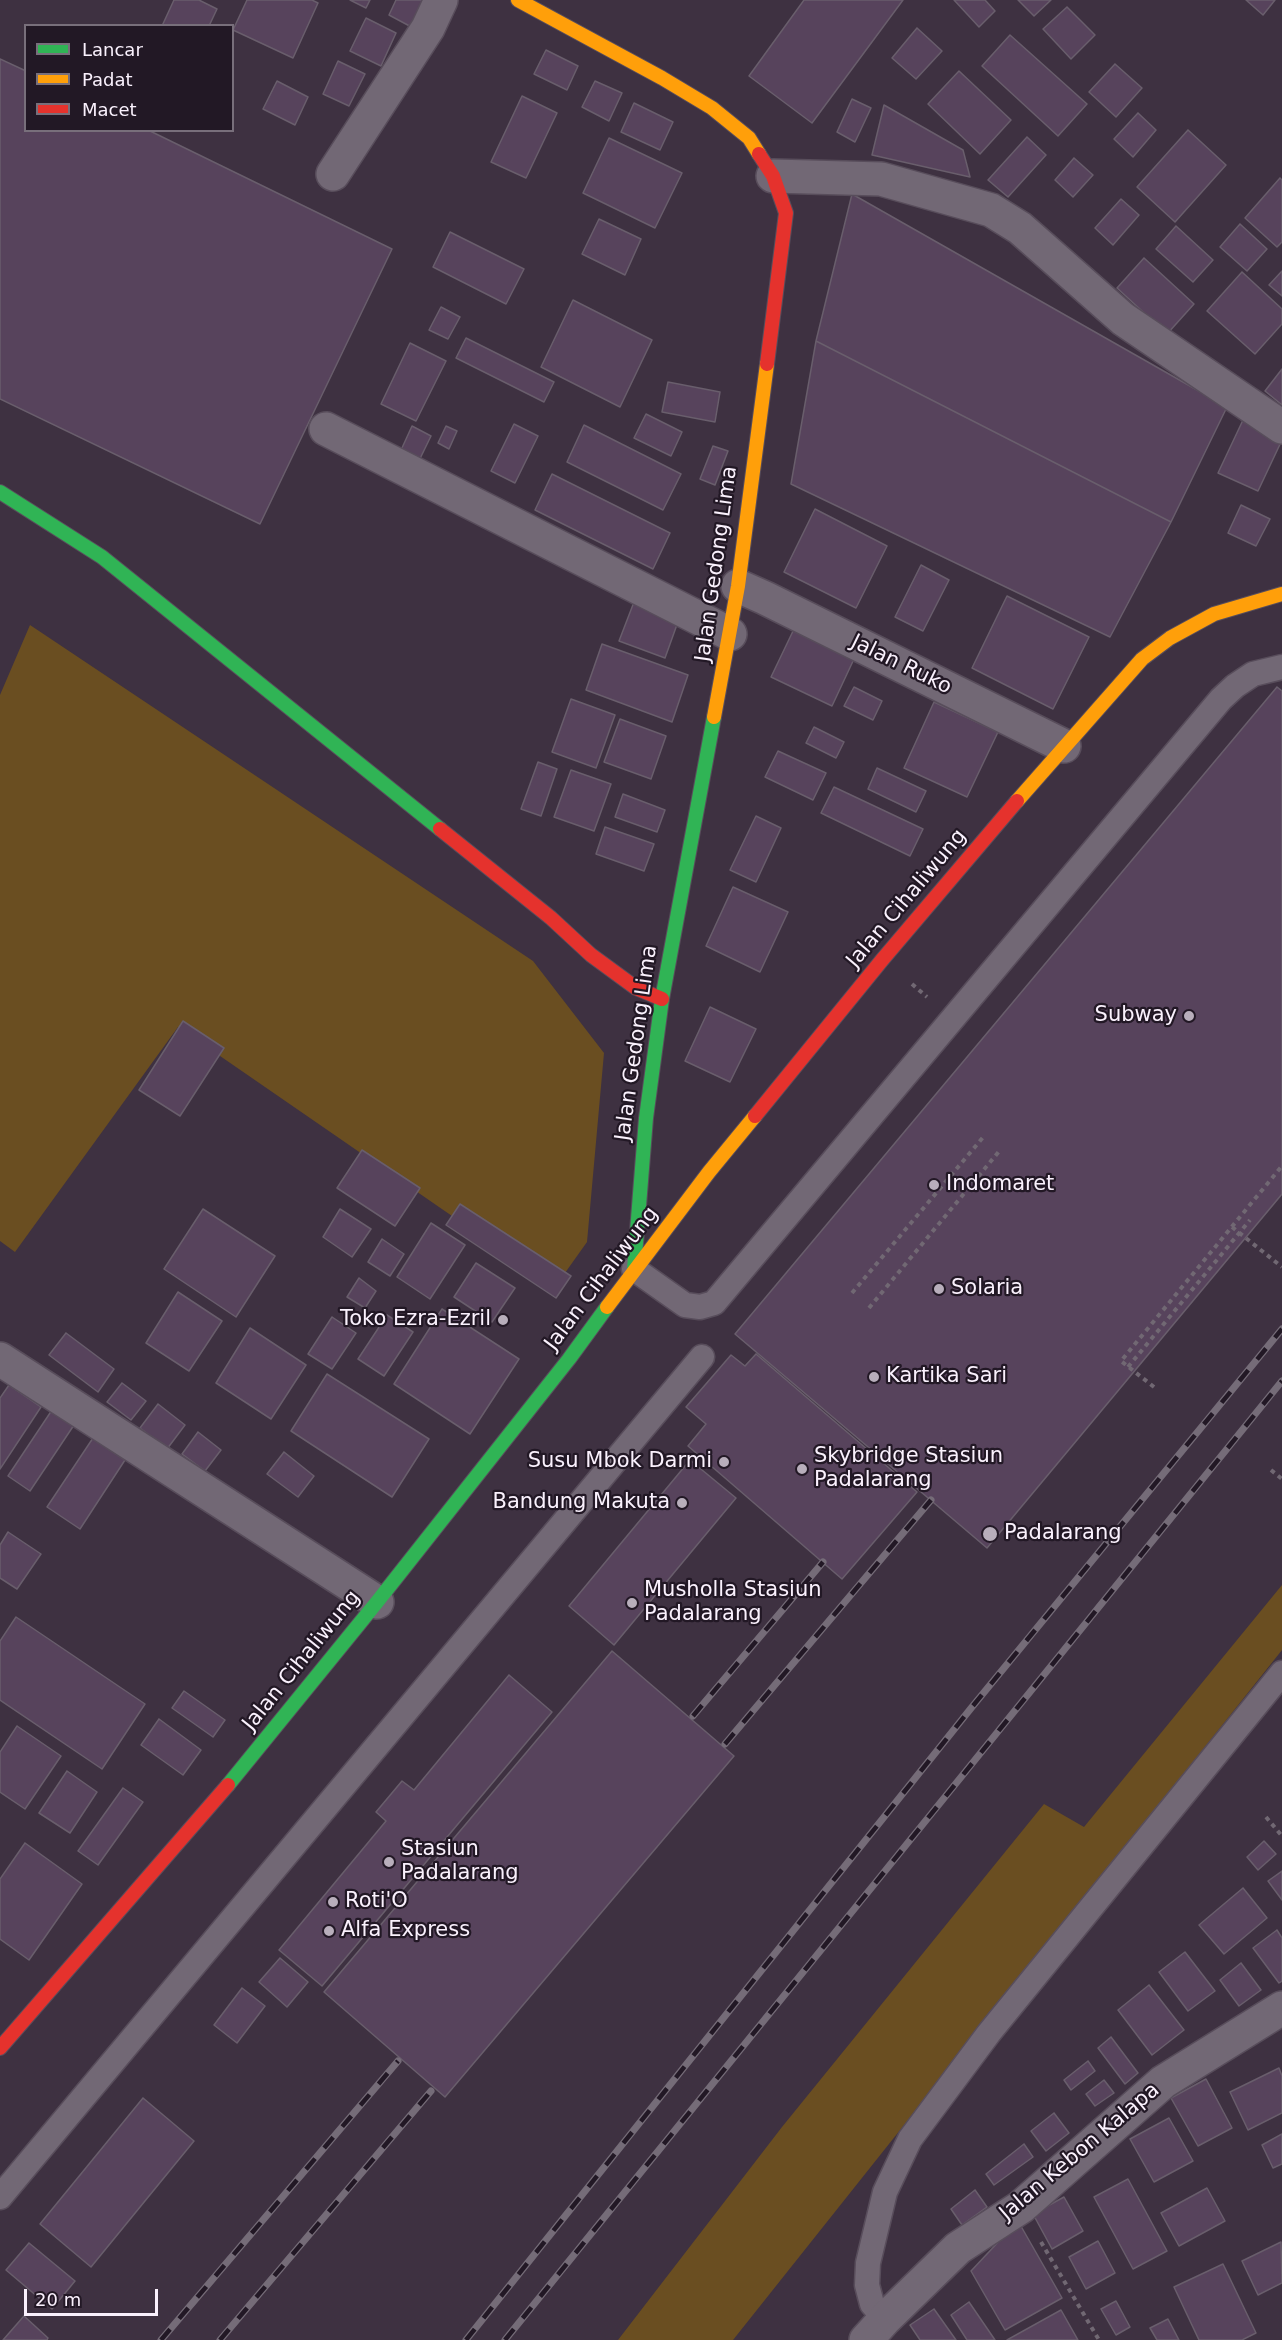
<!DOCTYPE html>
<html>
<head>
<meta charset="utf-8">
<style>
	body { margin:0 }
	#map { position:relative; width:1282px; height:2340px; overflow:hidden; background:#3e3141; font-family:"DejaVu Sans",sans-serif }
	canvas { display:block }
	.legend { position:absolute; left:24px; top:24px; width:210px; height:108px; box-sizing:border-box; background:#221825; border:2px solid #786f7b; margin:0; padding:8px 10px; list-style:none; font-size:18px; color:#faf1fd }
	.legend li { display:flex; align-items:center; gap:12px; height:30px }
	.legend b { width:30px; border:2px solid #786f7b }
	.scale { position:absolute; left:24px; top:2289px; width:134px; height:27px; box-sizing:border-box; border:3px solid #faf1fd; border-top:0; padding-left:8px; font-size:18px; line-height:21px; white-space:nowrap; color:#faf1fd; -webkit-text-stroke:4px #221825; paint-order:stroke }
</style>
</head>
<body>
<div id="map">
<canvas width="1282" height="2340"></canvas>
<ul class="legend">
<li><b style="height:8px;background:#30b455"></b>Lancar</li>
<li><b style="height:8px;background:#ff9f0a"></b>Padat</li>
<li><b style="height:8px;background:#e5322d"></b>Macet</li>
</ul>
<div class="scale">20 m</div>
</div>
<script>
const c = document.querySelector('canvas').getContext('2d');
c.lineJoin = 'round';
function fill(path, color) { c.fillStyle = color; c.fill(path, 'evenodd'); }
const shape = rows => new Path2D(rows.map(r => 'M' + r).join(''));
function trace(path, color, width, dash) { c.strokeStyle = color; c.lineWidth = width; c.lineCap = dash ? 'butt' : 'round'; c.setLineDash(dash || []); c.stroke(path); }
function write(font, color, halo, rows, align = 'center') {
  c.font = font + ' "DejaVu Sans",sans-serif'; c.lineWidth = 4.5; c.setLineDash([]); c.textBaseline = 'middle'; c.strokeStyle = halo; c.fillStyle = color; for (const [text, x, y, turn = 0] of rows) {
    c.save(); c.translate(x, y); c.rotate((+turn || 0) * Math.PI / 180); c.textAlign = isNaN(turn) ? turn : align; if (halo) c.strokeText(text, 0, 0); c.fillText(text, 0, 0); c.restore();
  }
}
fill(shape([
	[30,625,533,961,604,1053,587,1242,555,1287,178,1027,15,1252,0,1241,0,695],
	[1282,1585,1282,1650,733,2340,618,2340,782,2127,1044,1804,1084,1827]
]), '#6a4e21');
const building = shape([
	[174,0,199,0,217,9,209,26,162,26,174,0],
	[247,0,312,0,318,3,293,58,233,30,247,0],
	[350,0,370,0,366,8,350,0],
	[396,0,427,0,417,30,389,15,396,0],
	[804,0,903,0,812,123,749,76,804,0],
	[954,0,985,0,995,11,979,27,954,0],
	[1018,0,1051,0,1034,16,1018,0],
	[1246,0,1275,0,1263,15,1246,0],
	[1067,7,1095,35,1071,59,1043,29,1067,7],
	[366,18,396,33,381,66,350,51,366,18],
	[917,28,942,51,916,79,892,58,917,28],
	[1010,35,1087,104,1058,136,982,66,1010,35],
	[546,50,578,66,567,90,534,74,546,50],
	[0,59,26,71,26,130,148,130,392,249,260,524,0,399,0,59],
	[338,61,365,74,349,106,323,94,338,61],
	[1115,64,1142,88,1116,117,1089,92,1115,64],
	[959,71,1011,120,980,154,928,104,959,71],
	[277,81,308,97,295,125,263,109,277,81],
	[595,81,622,93,609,121,582,107,595,81],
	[522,96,557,113,526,178,491,162,522,96],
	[852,99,871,108,855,142,837,132,852,99],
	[634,103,673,122,660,150,621,132,634,103],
	[884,105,963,150,970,177,872,155,884,105],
	[1138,113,1156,130,1133,157,1114,139,1138,113],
	[1188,130,1226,165,1175,222,1137,187,1188,130],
	[1027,137,1046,155,1008,197,988,180,1027,137],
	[609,138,682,173,655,228,583,193,609,138],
	[1074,158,1093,175,1073,197,1055,180,1074,158],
	[1280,178,1282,180,1282,242,1277,247,1245,218,1280,178],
	[852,194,1227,407,1171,522,816,341,852,194],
	[1121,199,1139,215,1113,245,1095,228,1121,199],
	[599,219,641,239,625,275,582,254,599,219],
	[1240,224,1267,249,1247,271,1220,247,1240,224],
	[1176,226,1213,260,1193,282,1156,249,1176,226],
	[450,232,524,269,506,304,433,267,450,232],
	[1144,258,1194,304,1167,334,1117,288,1144,258],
	[1282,271,1282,296,1269,285,1282,271],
	[1242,272,1282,309,1282,324,1255,354,1207,311,1242,272],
	[573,300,652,340,620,407,541,367,573,300],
	[441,307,460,317,448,339,429,330,441,307],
	[466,338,554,382,544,402,456,358,466,338],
	[816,341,1171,522,1110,637,791,484,816,341],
	[410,343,446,361,416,421,381,404,410,343],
	[1282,369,1282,405,1265,391,1282,369],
	[668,382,720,392,715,422,662,412,668,382],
	[646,414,682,432,671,456,634,438,646,414],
	[1243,420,1282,440,1258,491,1218,473,1243,420],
	[514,424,538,436,515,483,491,471,514,424],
	[584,425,681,474,663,510,567,462,584,425],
	[412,426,431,436,414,471,396,461,412,426],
	[446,426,457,431,449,449,438,443,446,426],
	[713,446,728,451,715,485,700,479,713,446],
	[552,474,670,533,653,569,535,510,552,474],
	[1241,505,1270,519,1256,546,1228,533,1241,505],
	[815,509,887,546,856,608,784,572,815,509],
	[921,565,949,580,923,631,895,617,921,565],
	[1007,596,1089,637,1053,709,972,668,1007,596],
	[634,602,679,619,665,658,619,641,634,602],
	[794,629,854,659,832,706,771,677,794,629],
	[602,644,688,675,672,722,586,690,602,644],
	[854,687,882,701,873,720,844,706,854,687],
	[1277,687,1282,691,1282,1194,987,1548,735,1334,1277,687],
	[571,699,615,715,596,768,552,752,571,699],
	[934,702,998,732,967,797,904,768,934,702],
	[620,719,666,736,651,779,604,762,620,719],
	[814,727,844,742,836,758,806,743,814,727],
	[778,751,826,773,813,800,765,777,778,751],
	[538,762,557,769,541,816,521,809,538,762],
	[877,768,926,791,916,812,868,789,877,768],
	[571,770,611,784,594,831,554,817,571,770],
	[834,787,923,829,910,856,821,813,834,787],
	[623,794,665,810,657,832,615,817,623,794],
	[756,816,781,828,756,882,730,870,756,816],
	[605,827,654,844,644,871,596,854,605,827],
	[733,887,788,912,760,972,706,946,733,887],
	[710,1007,756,1029,730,1082,685,1061,710,1007],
	[183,1021,224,1048,180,1116,139,1090,183,1021],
	[362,1150,420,1188,395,1226,337,1188,362,1150],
	[460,1204,571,1276,556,1298,446,1225,460,1204],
	[203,1209,275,1256,236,1317,164,1269,203,1209],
	[340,1209,371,1229,352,1257,323,1237,340,1209],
	[431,1223,465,1245,430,1299,397,1277,431,1223],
	[382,1239,404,1254,390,1276,368,1262,382,1239],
	[476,1263,515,1288,492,1322,454,1297,476,1263],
	[359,1278,376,1291,365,1308,347,1297,359,1278],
	[178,1292,222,1321,189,1371,146,1343,178,1292],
	[442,1309,519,1359,470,1434,394,1384,442,1309],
	[387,1315,413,1332,384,1376,358,1359,387,1315],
	[332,1317,356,1333,332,1369,308,1354,332,1317],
	[250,1328,306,1365,271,1419,216,1383,250,1328],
	[66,1333,114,1369,98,1392,49,1355,66,1333],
	[756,1354,917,1492,842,1579,688,1446,706,1424,686,1407,731,1355,745,1366,756,1354],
	[327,1374,429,1439,392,1497,291,1431,327,1374],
	[122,1383,146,1401,131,1420,107,1402,122,1383],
	[9,1385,41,1407,0,1469,0,1398,9,1385],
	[158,1404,185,1425,167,1449,140,1428,158,1404],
	[52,1410,74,1425,30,1491,8,1476,52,1410],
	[198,1432,221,1450,205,1471,182,1454,198,1432],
	[93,1438,125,1460,80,1529,47,1507,93,1438],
	[284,1452,314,1476,298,1497,267,1474,284,1452],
	[690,1460,736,1498,614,1645,569,1606,690,1460],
	[8,1532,41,1554,17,1589,0,1578,0,1545,8,1532],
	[16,1617,145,1704,102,1769,0,1700,0,1641,16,1617],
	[612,1651,734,1756,445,2097,324,1992,612,1651],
	[509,1675,552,1712,322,1986,279,1950,386,1821,376,1812,402,1781,414,1790,509,1675],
	[184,1691,225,1720,213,1737,172,1708,184,1691],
	[159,1719,201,1750,183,1775,141,1745,159,1719],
	[17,1726,61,1756,25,1809,0,1792,0,1752,17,1726],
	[67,1771,97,1792,70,1833,39,1813,67,1771],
	[123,1788,143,1802,98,1865,78,1851,123,1788],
	[1264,1841,1276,1854,1258,1870,1247,1857,1264,1841],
	[25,1843,82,1884,29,1960,0,1939,0,1879,25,1843],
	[1282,1871,1282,1900,1268,1881,1282,1871],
	[1243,1888,1267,1918,1224,1954,1199,1925,1243,1888],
	[1277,1930,1282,1938,1282,1981,1279,1983,1253,1948,1277,1930],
	[1185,1952,1215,1991,1188,2011,1159,1972,1185,1952],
	[280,1958,308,1982,287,2007,259,1982,280,1958],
	[1241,1963,1261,1990,1239,2006,1220,1980,1241,1963],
	[1149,1985,1184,2030,1152,2055,1118,2010,1149,1985],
	[242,1988,265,2006,237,2043,214,2025,242,1988],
	[1111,2037,1138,2073,1125,2084,1098,2048,1111,2037],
	[1088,2061,1095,2071,1071,2090,1064,2080,1088,2061],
	[1279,2068,1282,2076,1282,2113,1248,2130,1230,2092,1279,2068],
	[1206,2079,1232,2128,1198,2146,1171,2098,1206,2079],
	[1104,2080,1114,2093,1095,2106,1086,2094,1104,2080],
	[143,2098,194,2141,91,2267,40,2224,143,2098],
	[1054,2113,1069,2133,1046,2151,1031,2131,1054,2113],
	[1169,2118,1193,2161,1154,2182,1130,2139,1169,2118],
	[1282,2134,1282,2164,1273,2168,1262,2145,1282,2134],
	[1024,2144,1033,2157,994,2185,986,2174,1024,2144],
	[1128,2179,1167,2251,1133,2269,1094,2197,1128,2179],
	[1207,2188,1225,2221,1179,2246,1161,2213,1207,2188],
	[975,2190,987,2207,962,2225,951,2209,975,2190],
	[1064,2197,1083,2231,1052,2249,1033,2214,1064,2197],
	[1018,2221,1062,2298,1005,2330,971,2271,1018,2221],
	[1098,2241,1115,2273,1086,2289,1069,2257,1098,2241],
	[1281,2242,1282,2283,1258,2295,1242,2261,1281,2242],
	[29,2243,75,2281,52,2309,6,2270,29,2243],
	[1223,2264,1256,2333,1242,2340,1199,2340,1174,2287,1223,2264],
	[1116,2301,1130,2327,1116,2335,1101,2309,1116,2301],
	[969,2302,995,2340,967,2340,951,2315,969,2302],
	[934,2309,956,2340,920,2340,910,2325,934,2309],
	[1061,2310,1078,2340,1007,2340,1061,2310],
	[24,2316,48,2338,47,2340,3,2340,24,2316],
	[1168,2319,1179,2340,1157,2340,1150,2328,1168,2319]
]);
fill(building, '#57435c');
trace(building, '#695e6c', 1.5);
const lane = shape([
	[634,1269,685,1305,700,1307,714,1303,1221,699,1235,686,1253,674,1282,667],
	[0,2197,702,1357],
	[885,2319,872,2304,867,2285,868,2263,885,2192,910,2139,989,2033,1282,1673]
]);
const street = shape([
	[333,174,428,28,441,0],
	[773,176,881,179,991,210,1020,228,1123,319,1282,427],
	[326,429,730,634],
	[738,586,765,598,1064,746],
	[0,1359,377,1602],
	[866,2340,885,2319,958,2248,1021,2207,1163,2082,1282,2008]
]);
const fast = shape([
	[0,492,102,557,440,829],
	[634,1269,646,1118,662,999,714,717],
	[228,1785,377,1602,569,1359,607,1307]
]);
const slow = shape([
	[518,0,662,78,712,108,749,138,759,154],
	[714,717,738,586,767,364],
	[1017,801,1142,659,1170,638,1214,614,1282,594],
	[607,1307,709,1172,755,1116]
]);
const jam = shape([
	[759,154,773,176,786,213,767,364],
	[440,829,551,918,591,955,636,988,662,999],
	[755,1116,882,960,1017,801],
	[0,2048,228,1785]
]);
trace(lane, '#584d5b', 27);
trace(street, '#584d5b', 36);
trace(fast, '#584d5b', 16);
trace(slow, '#584d5b', 16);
trace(jam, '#584d5b', 16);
trace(shape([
	[912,984,927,997],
	[1232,1227,1282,1267],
	[852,1293,985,1135],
	[869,1308,1001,1149],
	[1128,1367,1250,1220],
	[1154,1387,1121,1361,1282,1166],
	[1271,1470,1282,1479],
	[1266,1817,1282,1836],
	[1041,2242,1099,2340]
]), '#716873', 4, [4.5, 4.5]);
trace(lane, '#726875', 24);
trace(street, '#726875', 33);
trace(fast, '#30b455', 14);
trace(slow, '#ff9f0a', 14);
trace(jam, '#e5322d', 14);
const rail = shape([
	[693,1716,823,1562],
	[725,1744,931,1500],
	[161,2340,398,2061],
	[220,2340,431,2091],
	[466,2340,972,1707,1282,1329],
	[505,2340,1282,1381]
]);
trace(rail, '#756c78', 7);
trace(rail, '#221825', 4.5, [14]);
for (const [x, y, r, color] of [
	[1189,1016,6,"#b8aebb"],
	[934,1185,6,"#b8aebb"],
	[939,1289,6,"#b8aebb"],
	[503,1320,6,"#b8aebb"],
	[874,1377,6,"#b8aebb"],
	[724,1462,6,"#b8aebb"],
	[802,1469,6,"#b8aebb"],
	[682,1503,6,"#b8aebb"],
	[990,1534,8,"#b8aebb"],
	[632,1603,6,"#b8aebb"],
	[389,1862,6,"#b8aebb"],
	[333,1902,6,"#b8aebb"],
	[329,1931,6,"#b8aebb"]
]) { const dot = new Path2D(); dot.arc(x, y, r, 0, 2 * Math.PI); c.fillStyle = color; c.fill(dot); trace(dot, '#221825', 2); }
write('21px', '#faf1fd', '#221825', [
	["Jalan Gedong Lima",717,564,-82],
	["Jalan Ruko",901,665,26],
	["Jalan Cihaliwung",907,899,-50],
	["Jalan Gedong Lima",637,1043,-82],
	["Jalan Cihaliwung",602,1279,-53],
	["Jalan Cihaliwung",302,1661,-51],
	["Jalan Kebon Kalapa",1080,2152,-40]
]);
write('21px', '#faf1fd', '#221825', [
	["Subway",1177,1016,"right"],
	["Indomaret",946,1185],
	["Solaria",951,1289],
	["Toko Ezra-Ezril",491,1320,"right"],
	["Kartika Sari",886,1377],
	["Skybridge Stasiun",814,1457],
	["Padalarang",814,1481],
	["Susu Mbok Darmi",712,1462,"right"],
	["Bandung Makuta",670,1503,"right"],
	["Padalarang",1004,1534],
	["Musholla Stasiun",644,1591],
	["Padalarang",644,1615],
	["Stasiun",401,1850],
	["Padalarang",401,1874],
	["Roti'O",345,1902],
	["Alfa Express",341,1931]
], 'left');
</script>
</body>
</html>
